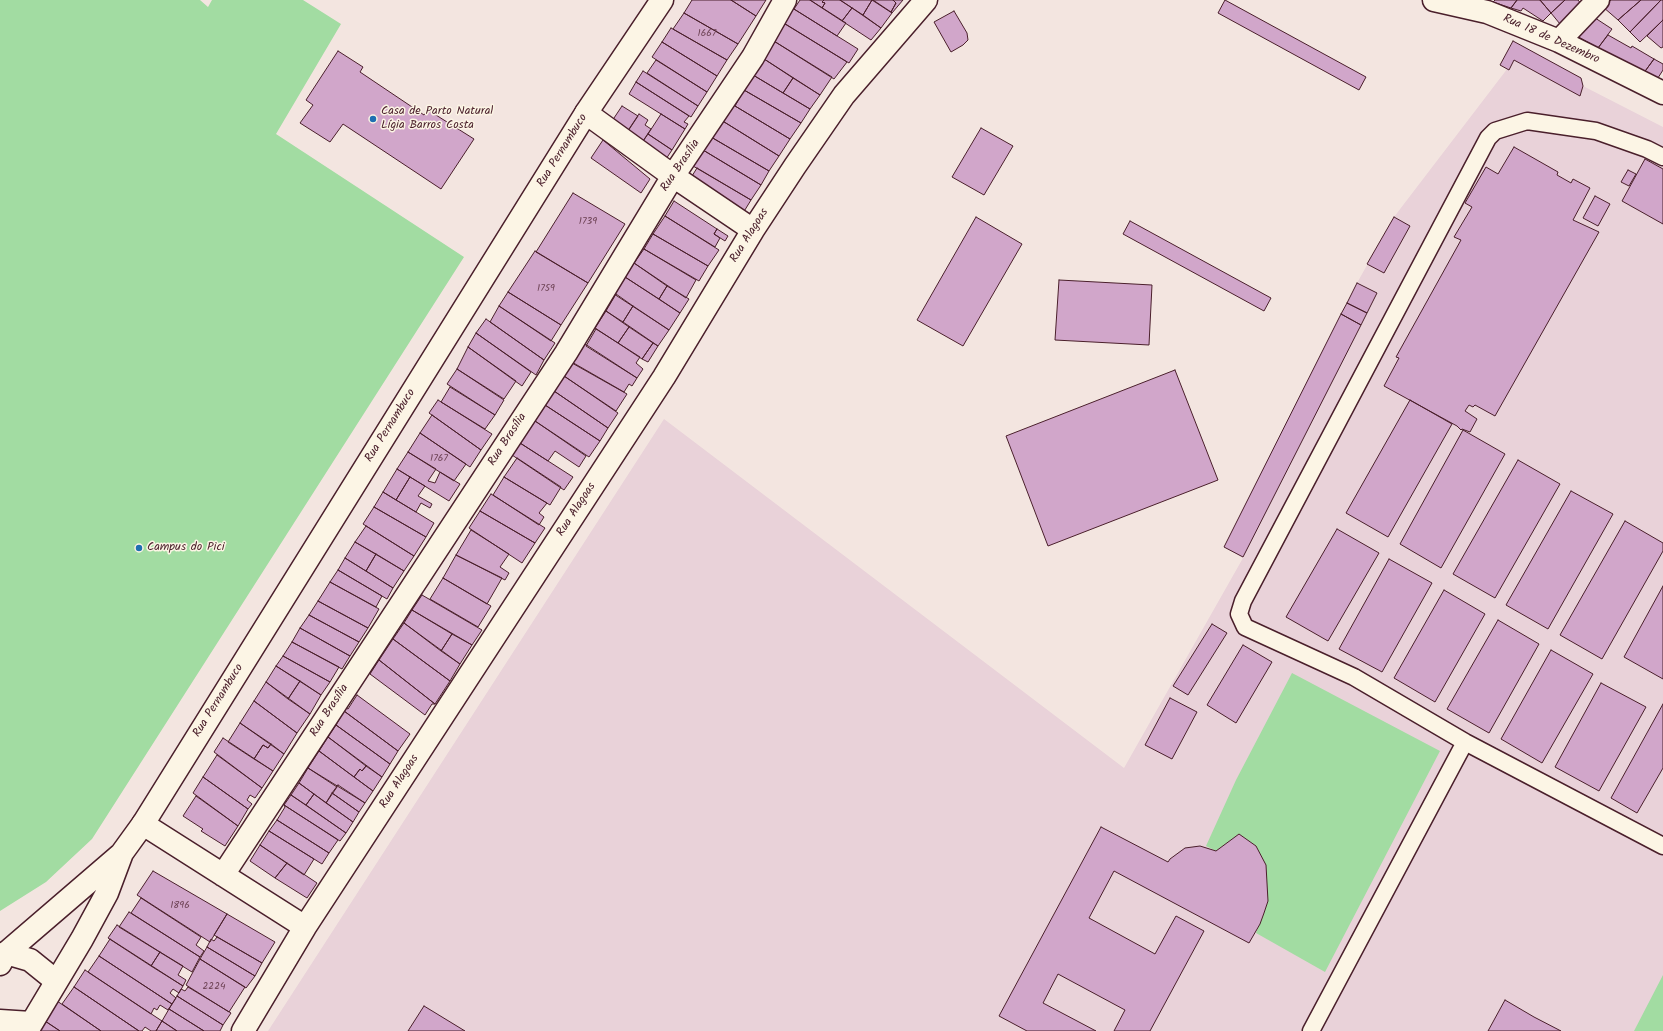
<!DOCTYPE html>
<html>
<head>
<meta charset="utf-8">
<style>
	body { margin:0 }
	canvas { display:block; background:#f3e5e0 }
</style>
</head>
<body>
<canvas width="1663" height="1031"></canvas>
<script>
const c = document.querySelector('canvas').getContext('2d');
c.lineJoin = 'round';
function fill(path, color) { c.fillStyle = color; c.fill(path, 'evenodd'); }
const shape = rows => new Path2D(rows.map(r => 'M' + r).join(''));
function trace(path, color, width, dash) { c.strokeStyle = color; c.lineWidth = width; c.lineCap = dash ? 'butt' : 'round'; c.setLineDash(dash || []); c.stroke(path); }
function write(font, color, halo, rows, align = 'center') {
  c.font = font + ' Kalam,sans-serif'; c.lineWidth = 3; c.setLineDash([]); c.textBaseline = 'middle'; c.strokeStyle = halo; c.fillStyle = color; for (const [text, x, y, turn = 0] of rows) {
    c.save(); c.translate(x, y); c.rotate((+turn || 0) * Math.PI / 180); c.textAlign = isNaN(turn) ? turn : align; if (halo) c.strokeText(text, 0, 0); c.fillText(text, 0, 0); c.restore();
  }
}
fill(shape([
	[1514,60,1583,86,1663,127,1663,1031,268,1031,664,419,1124,768,1243,558,1224,547,1357,283,1394,217]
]), '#e9d2d9');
fill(shape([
	[0,0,200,0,208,7,212,0,303,0,341,24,276,134,464,257,92,839,46,882,0,911],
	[1292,673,1440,751,1325,972,1256,933,1268,901,1256,846,1239,834,1216,851,1206,846,1236,780],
	[1663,975,1663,1031,1634,1031]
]), '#a2dca2');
const building = shape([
	[692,0,731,0,756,16,738,44,684,13,692,0],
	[731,0,766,0,756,16,731,0],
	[800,0,810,0,846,23,837,36,794,9,800,0],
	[810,0,824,0,822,2,825,3,822,8,810,0],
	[824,0,840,0,852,8,842,21,822,8,825,3,822,2,824,0],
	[840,0,872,0,863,15,840,0],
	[872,0,892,13,881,28,863,15,872,0],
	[873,0,893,0,896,3,891,12,873,0],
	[893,0,903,0,892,13,891,12,896,3,893,0],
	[1225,0,1366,77,1359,90,1218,13,1225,0],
	[1495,0,1517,0,1511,8,1493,2,1495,0],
	[1517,0,1540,0,1551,13,1543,21,1523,8,1521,11,1511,8,1517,0],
	[1540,0,1565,0,1551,13,1540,0],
	[1565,0,1578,0,1582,5,1560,24,1551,13,1565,0],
	[1611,0,1641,0,1618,20,1603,7,1611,0],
	[1641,0,1661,0,1630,32,1618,20,1641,0],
	[1661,0,1663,0,1663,20,1640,42,1630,32,1661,0],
	[789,6,858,49,849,63,780,21,789,6],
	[852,8,881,28,871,40,842,21,852,8],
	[954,11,967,33,968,40,963,45,951,52,934,22,954,11],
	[684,13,738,44,727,60,673,29,684,13],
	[1589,14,1612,29,1598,48,1573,34,1589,14],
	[779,20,847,62,834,79,769,38,779,20],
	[1663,20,1663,47,1661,48,1647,36,1663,20],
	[671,28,727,60,717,76,662,42,671,28],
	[1608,35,1631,48,1632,46,1654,59,1643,74,1598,48,1608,35],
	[769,38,832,77,820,95,758,55,769,38],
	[1513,41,1581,78,1583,86,1580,96,1514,60,1509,70,1500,65,1513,41],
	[662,42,717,76,707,92,652,57,662,42],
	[338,51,363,67,360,72,424,115,428,110,474,139,441,189,343,124,330,142,300,123,313,105,306,100,338,51],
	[758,55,793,78,783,93,753,75,758,55],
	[1654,59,1663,64,1663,70,1656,81,1643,74,1654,59],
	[656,60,707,92,698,106,647,73,656,60],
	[643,71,698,106,691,117,636,82,643,71],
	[753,75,810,109,801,123,744,90,753,75],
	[793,78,820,95,810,109,783,93,793,78],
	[636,82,689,116,684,122,688,124,685,129,629,94,636,82],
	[744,90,801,123,790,139,735,106,744,90],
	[730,103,790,139,779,156,721,120,730,103],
	[622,106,638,116,626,134,610,124,622,106],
	[639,114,648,120,645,125,651,129,639,147,623,138,639,114],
	[661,114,685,129,672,150,648,134,661,114],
	[721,120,779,156,769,171,711,137,721,120],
	[981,128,1013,146,984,195,952,177,981,128],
	[648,134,672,150,662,165,639,147,648,134],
	[711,137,769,171,761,185,703,150,711,137],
	[603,140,650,179,641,193,591,158,603,140],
	[1514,147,1558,172,1557,175,1571,183,1573,179,1590,188,1573,220,1599,232,1495,416,1475,405,1473,407,1469,405,1465,411,1477,419,1470,432,1462,429,1461,430,1457,426,1384,386,1399,358,1396,357,1461,240,1454,237,1472,207,1465,203,1486,167,1498,174,1514,147],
	[703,150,761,185,751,200,693,166,703,150],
	[1645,159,1663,169,1663,224,1622,201,1645,159],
	[697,168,751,200,740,218,687,184,697,168],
	[1628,170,1636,174,1629,186,1621,182,1628,170],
	[573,193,625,224,588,283,536,252,573,193],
	[1595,196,1610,204,1598,226,1583,218,1595,196],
	[674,201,717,229,714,234,720,238,715,247,665,216,674,201],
	[665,216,719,250,708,266,653,234,665,216],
	[976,217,1022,244,963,346,917,320,976,217],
	[1394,217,1410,226,1384,273,1367,264,1394,217],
	[1130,221,1271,298,1264,311,1123,234,1130,221],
	[717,229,728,236,725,241,714,234,717,229],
	[653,234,708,266,699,281,644,249,653,234],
	[644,249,696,280,686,298,634,263,644,249],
	[535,251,588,283,561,325,508,292,535,251],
	[634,263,667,286,659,299,625,277,634,263],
	[625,277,680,313,669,330,614,294,625,277],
	[1059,280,1152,285,1149,345,1055,340,1059,280],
	[1357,283,1377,293,1367,313,1347,303,1357,283],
	[667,286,689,299,680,313,659,299,667,286],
	[508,292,561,325,551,341,499,306,508,292],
	[616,294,633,306,623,322,606,311,616,294],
	[1347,303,1367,313,1361,325,1341,314,1347,303],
	[499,306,555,343,544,360,490,322,499,306],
	[633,306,669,330,658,346,623,322,633,306],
	[606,311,629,327,618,343,595,328,606,311],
	[1341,314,1361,325,1243,557,1224,547,1341,314],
	[486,319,544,360,536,375,476,333,486,319],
	[629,327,653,343,642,359,618,343,629,327],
	[596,329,640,357,636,363,643,369,637,378,586,346,596,329],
	[476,333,531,372,522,386,468,347,476,333],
	[582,342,637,378,632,386,629,384,624,392,570,361,582,342],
	[653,343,658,346,648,362,642,359,653,343],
	[468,347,516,381,504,399,457,369,468,347],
	[572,363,627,394,616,411,564,376,572,363],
	[457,369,504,400,495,415,447,384,457,369],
	[1175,370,1218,480,1048,546,1006,436,1175,370],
	[564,376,618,413,608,428,554,391,564,376],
	[450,387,495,415,485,429,441,402,450,387],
	[554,391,608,428,600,441,545,405,554,391],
	[438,400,492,434,481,450,429,413,438,400],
	[1410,400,1452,424,1388,537,1346,513,1410,400],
	[545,405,600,441,589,457,535,421,545,405],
	[432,415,481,450,470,467,420,433,432,415],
	[535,421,586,456,579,467,555,451,548,461,520,443,535,421],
	[1463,430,1505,454,1441,568,1400,544,1463,430],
	[420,433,466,464,454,481,408,452,420,433],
	[520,443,573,477,564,490,512,455,520,443],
	[408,452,436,469,428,481,435,483,440,472,460,484,449,501,397,469,408,452],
	[517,458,561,487,550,505,504,477,517,458],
	[1518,460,1560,484,1495,598,1453,574,1518,460],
	[397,469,410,477,396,500,383,492,397,469],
	[410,477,425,486,418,496,432,504,430,508,421,503,416,512,396,500,410,477],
	[504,477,547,503,539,513,544,517,539,525,493,495,504,477],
	[1571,491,1613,514,1548,629,1506,605,1571,491],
	[383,492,434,523,426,537,374,507,383,492],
	[491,494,545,528,535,543,480,511,491,494],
	[374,507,426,537,414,556,363,524,374,507],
	[480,511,535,543,522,563,469,528,480,511],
	[1625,521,1663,543,1663,551,1602,659,1560,635,1625,521],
	[366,526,414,556,404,571,355,542,366,526],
	[1337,529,1379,553,1328,641,1286,617,1337,529],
	[471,530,509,554,500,567,509,573,505,580,456,555,471,530],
	[355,542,376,554,366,571,345,558,355,542],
	[376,554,404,571,393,588,366,571,376,554],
	[456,555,502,578,487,604,443,578,456,555],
	[345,558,393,588,387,599,338,570,345,558],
	[1389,559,1432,583,1382,672,1339,649,1389,559],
	[338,570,382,596,376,607,330,582,338,570],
	[443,578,491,606,478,627,430,599,443,578],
	[330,582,379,609,368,628,318,601,330,582],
	[1663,586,1663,679,1624,657,1663,586],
	[1444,590,1485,614,1435,702,1394,678,1444,590],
	[422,595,482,630,472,645,412,610,422,595],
	[318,601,368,628,359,642,309,615,318,601],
	[412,610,452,634,441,651,404,623,412,610],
	[309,615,359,642,350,656,300,628,309,615],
	[1498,620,1539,644,1489,733,1447,709,1498,620],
	[404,623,460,664,450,681,393,639,404,623],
	[1212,624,1227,633,1188,695,1173,686,1212,624],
	[300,628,350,656,342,669,292,642,300,628],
	[452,634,472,645,460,664,441,651,452,634],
	[393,639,450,681,435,704,379,660,393,639],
	[292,642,339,667,330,682,283,656,292,642],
	[1243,645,1272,662,1236,723,1207,705,1243,645],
	[1551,650,1593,674,1542,763,1501,739,1551,650],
	[283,656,330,682,321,695,276,666,283,656],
	[379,660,435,704,432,704,425,715,370,674,379,660],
	[276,666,300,681,288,699,266,682,276,666],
	[300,681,321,695,310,714,288,699,300,681],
	[266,682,310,714,297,733,254,701,266,682],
	[1601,683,1646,707,1599,791,1555,767,1601,683],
	[357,695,410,734,398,751,344,711,346,708,348,709,357,695],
	[1170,698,1197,712,1172,759,1145,745,1170,698],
	[254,701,297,733,284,754,240,723,254,701],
	[1663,704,1663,768,1637,813,1611,798,1663,704],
	[344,711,398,751,390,764,336,725,344,711],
	[240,723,271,744,268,748,263,745,254,759,228,742,240,723],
	[336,725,390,764,382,777,328,737,336,725],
	[328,737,366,766,362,771,360,769,354,777,319,751,328,737],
	[223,738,273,771,262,788,214,752,223,738],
	[271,744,284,754,273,771,254,759,263,745,268,748,271,744],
	[319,751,373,791,365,803,308,768,319,751],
	[217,755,262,788,255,798,250,795,247,800,252,804,248,809,203,777,217,755],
	[366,766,382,777,373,791,354,777,360,769,362,771,366,766],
	[308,768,337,787,326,803,299,783,308,768],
	[203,777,248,809,238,826,193,793,203,777],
	[299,783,314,794,306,805,291,795,299,783],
	[338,785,365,803,359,812,332,793,338,785],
	[332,793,359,812,353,822,326,803,332,793],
	[314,794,353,822,346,833,306,805,314,794],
	[291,795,346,833,340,841,284,805,291,795],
	[196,796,238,826,225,846,201,831,203,829,183,816,196,796],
	[284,805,338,840,329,853,277,820,285,807,284,805],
	[277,820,329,853,322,864,269,831,277,820],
	[1101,827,1168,862,1170,859,1185,848,1200,846,1216,851,1239,834,1256,846,1266,865,1268,901,1264,913,1260,924,1249,943,1114,871,1089,918,1155,954,1176,916,1204,931,1150,1031,1114,1031,1125,1010,1058,974,1043,1003,1096,1031,1027,1031,999,1016,1101,827],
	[269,831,314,859,304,875,260,845,269,831],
	[260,845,287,863,275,878,250,861,260,845],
	[287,863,317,883,307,898,275,878,287,863],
	[153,871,227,914,210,942,137,895,153,871],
	[141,898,201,937,196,945,204,951,200,957,131,913,141,898],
	[129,912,200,957,192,972,119,927,129,912],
	[227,914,275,942,262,963,214,935,227,914],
	[117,925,160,952,151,966,108,938,117,925],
	[217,937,262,963,255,976,207,947,211,939,214,941,217,937],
	[110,939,183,986,179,993,173,989,170,993,176,998,172,1004,99,956,110,939],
	[207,947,255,976,246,988,200,959,207,947],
	[160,952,183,966,178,975,186,980,183,986,151,966,160,952],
	[99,956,172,1004,168,1010,160,1005,157,1010,154,1008,151,1014,88,972,99,956],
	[200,959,245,987,229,1012,186,985,200,959],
	[85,970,162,1021,156,1031,151,1031,145,1027,142,1031,139,1031,74,987,85,970],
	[74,987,139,1031,101,1031,62,1004,74,987],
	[188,987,231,1013,223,1025,177,996,181,989,185,991,188,987],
	[177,996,223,1025,220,1031,204,1031,169,1009,177,996],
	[1505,1000,1534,1017,1561,1031,1488,1031,1505,1000],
	[57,1001,101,1031,60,1031,45,1021,57,1001],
	[424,1006,465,1031,408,1031,424,1006],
	[169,1009,204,1031,177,1031,162,1021,169,1009],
	[45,1021,60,1031,39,1031,45,1021],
	[162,1021,177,1031,156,1031,162,1021]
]);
fill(building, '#d1a6ca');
trace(building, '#4a1f2b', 1);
const lane = shape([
	[1663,157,1647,149,1596,131,1527,121,1495,131,1488,138,1243,601,1239,614,1245,627,1354,677,1465,742,1663,846],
	[1311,1031,1465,742]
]);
const street = shape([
	[1434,0,1487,12,1559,41,1663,93],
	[1559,41,1598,0],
	[586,113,673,176,753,230],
	[143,824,305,927],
	[223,875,566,353,673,176,753,57,785,0],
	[0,955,6,953,30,960,56,981],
	[0,1021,31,1023],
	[243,1031,305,927,664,377,753,230,795,166,844,95,926,0]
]);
const secondary = shape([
	[0,964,6,953,120,855],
	[27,1031,82,939,107,893,122,853,143,824,586,113,662,0]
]);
trace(lane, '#4a1f2b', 19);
trace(street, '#4a1f2b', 25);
trace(secondary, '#4a1f2b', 25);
trace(lane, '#fcf5e5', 16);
trace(street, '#fcf5e5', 22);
trace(secondary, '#fcf5e5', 22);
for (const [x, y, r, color] of [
	[373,119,4,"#1f6fb2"],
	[139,548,4,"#1f6fb2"]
]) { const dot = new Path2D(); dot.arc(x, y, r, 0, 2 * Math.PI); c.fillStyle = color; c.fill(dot); trace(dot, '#fcf5e5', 1.5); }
write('10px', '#6c4153', null, [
	["1667",707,34],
	["1739",588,222],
	["1759",546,289],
	["1767",439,459],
	["1896",180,906],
	["2224",214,987]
]);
write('12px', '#4a1f2b', '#fcf5e5', [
	["Rua 18 de Dezembro",1551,40,24],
	["Rua Pernambuco",563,151,-58],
	["Rua Brasília",681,166,-56],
	["Rua Alagoas",750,236,-58],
	["Rua Pernambuco",391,426,-58],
	["Rua Brasília",508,440,-57],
	["Rua Alagoas",577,510,-57],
	["Rua Pernambuco",219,701,-58],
	["Rua Brasília",330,711,-57],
	["Rua Alagoas",400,782,-57]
]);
write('12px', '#4a1f2b', '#fcf5e5', [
	["Casa de Parto Natural",381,112],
	["Lígia Barros Costa",381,126],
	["Campus do Pici",147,548]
], 'left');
</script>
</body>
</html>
